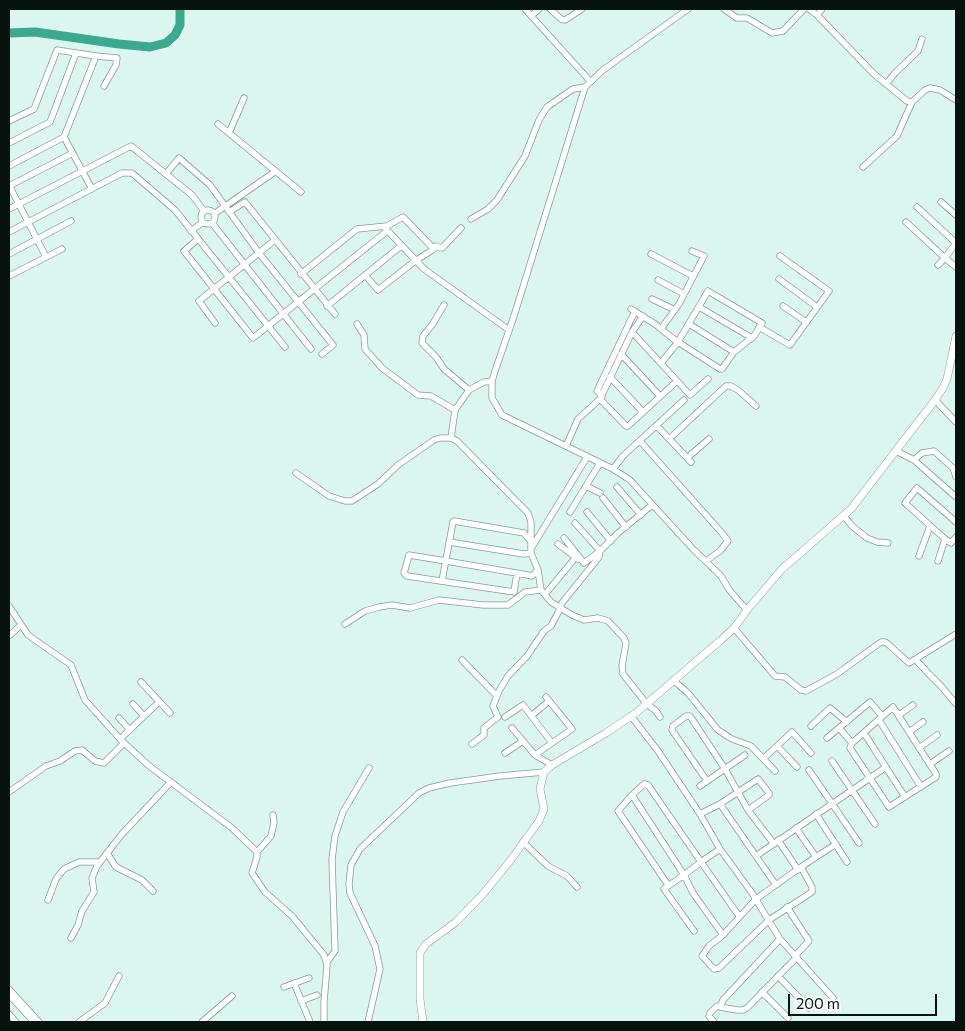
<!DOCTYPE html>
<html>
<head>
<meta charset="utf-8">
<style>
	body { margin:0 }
	#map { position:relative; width:965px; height:1031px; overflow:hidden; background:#dbf6ee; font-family:Commissioner,sans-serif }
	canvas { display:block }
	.frame { position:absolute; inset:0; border:10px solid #08120f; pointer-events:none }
	.scale { position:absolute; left:788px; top:994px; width:149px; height:22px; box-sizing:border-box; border:2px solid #08120f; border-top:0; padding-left:6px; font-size:15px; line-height:18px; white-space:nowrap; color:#08120f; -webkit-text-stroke:4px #f8fefc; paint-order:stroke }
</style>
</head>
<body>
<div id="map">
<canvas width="965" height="1031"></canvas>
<div class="frame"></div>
<div class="scale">200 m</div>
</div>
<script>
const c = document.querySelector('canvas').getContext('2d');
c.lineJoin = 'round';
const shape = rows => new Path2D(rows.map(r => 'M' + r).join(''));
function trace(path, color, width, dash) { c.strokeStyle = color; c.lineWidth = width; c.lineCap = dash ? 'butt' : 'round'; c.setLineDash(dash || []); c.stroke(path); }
trace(shape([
	[9,33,35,32,119,44,150,47,166,43,175,35,180,25,180,9]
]), '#3aa98f', 9);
const minor = shape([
	[525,9,590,81],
	[550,9,561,19,565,20,582,9],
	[688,9,603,70,585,87,514,316,495,371,492,381,492,398,502,415,613,469,630,480,693,549,721,576,730,591,747,610],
	[724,9,737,18,747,18,772,33,783,31,804,9],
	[809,9,817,15,874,74,907,101,912,102,925,90,930,88,940,90,956,100],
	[817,15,822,9],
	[531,16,539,9],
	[886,84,895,73,918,51,922,39],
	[9,121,34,109,57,50,96,56],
	[218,124,301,192],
	[229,133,244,98],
	[64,137,92,189],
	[9,143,50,122,76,53],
	[9,166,64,137,96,56,117,58,116,65,104,86],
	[863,167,897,136,912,102],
	[166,174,179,158,210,185,259,253,333,345,322,354],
	[9,185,46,257],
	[9,186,73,153],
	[941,202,956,215],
	[917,207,956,243,945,258,956,267],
	[9,209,131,146,192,195,204,211],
	'201 217a7 7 0 1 1 14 0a7 7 0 1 1-14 0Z',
	[229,212,245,202,335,314],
	[214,214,276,171],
	[471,219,488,209,497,200,525,156,539,120,547,107,573,89,585,87],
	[906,222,945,258,938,265],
	[212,223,311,349],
	[386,229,424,269,509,330],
	[191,231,203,222],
	[9,232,122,173,132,173,175,210,285,347],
	[198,239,184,251,253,338,387,231],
	[9,254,71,221],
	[651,254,693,276],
	[301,274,357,229,387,226,403,217,434,249],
	[365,275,378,290,415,261,434,249,435,246,442,248,461,228],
	[9,276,62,249],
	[779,279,817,307],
	[658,280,684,294],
	[652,299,675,310],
	[444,305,432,325,423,336,422,343,436,357,444,369,469,390],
	[327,306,401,246],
	[783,306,806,322],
	[699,307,752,338],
	[631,309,655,324,661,329,679,304,704,256,692,251],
	[215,323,199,301,275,240],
	[357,324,364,335,365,349,382,368,418,395,431,396,455,410],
	[689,324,734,352],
	[759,327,790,345,829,291,780,256],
	[632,332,690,395,708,379],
	[621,354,660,396],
	[661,363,678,342,708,291,762,323,754,336,734,352,722,369,720,369,678,342,675,340,661,329],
	[610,377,643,412],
	[602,396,597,391,635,311],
	[600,399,626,426,628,426,677,381],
	[935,400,956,422],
	[657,426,691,462],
	[451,438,455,410,469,390,484,382,492,381],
	[669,439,726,386,731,386,738,390,756,406],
	[640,441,722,533,728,541,720,551,706,561],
	[566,446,578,419,600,399,632,332,643,316],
	[896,451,914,460,956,497],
	[687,458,709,439],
	[914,460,922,453,934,451,953,468,956,477],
	[613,469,623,456,684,400],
	[296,473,329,496,345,501,352,501,378,484,398,465,434,440,440,438,451,438,457,441,528,513,531,522,531,553,538,570,541,590,551,602,572,615,584,620,598,618,608,621,624,638,626,643,622,666,623,674,646,703,656,711,660,717],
	[586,486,600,493],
	[617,487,641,515],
	[603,498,626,527],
	[570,512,600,463],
	[587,512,611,541],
	[844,516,852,526,867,538,877,542,888,543],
	[956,522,917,488,905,503,945,539,951,543,956,537],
	[564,538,584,563,600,551,575,523],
	[449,542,524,554,531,553],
	[558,544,578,559],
	[532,547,587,457],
	[919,556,930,526],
	[938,561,945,539],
	[517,573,514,592,407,576,404,573,409,555,446,561,528,575,532,576,538,570],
	[442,581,453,522,454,521,524,533,532,543],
	[547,592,576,557],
	[562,603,599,557,600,551,618,533,652,505],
	[9,606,28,635,71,665,85,700,120,739,148,765,232,828,257,852],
	[345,624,365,611,379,607,392,605,410,608,439,600,483,605,508,605,525,592,541,590],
	[734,628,775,676,785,677,801,690,806,691,837,674,881,642,885,642,888,644,909,663,956,634],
	[9,636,21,625],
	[462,660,496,695],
	[916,660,930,675,941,686,956,704],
	[673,680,688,693,718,730,732,739,751,746,775,771],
	[141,682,170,713],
	[133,704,144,716],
	[893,707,936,774,936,777,889,807,850,748,852,743,893,707],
	[899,715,913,705],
	[531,716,549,701],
	[631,716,658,751,700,814,720,849,752,893,780,939,833,998],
	[505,717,523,705,552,743],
	[119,718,130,730],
	[879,720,921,787],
	[811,726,830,708,847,722],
	[512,728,535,755,552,765],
	[839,728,852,743],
	[909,732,923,722],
	[864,733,905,797],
	[827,738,870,702,882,716],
	[120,739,159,702],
	[472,744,484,735,484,728,498,717,493,706,499,691,508,676,527,656,544,631,551,626,561,607],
	[777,746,797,767],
	[919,748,937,735],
	[505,753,523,741],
	[535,755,572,729,546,697],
	[764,758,792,732,811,753],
	[832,761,875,824],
	[930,764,949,751],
	[809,770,859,843],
	[707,781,672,730,673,726,686,716,690,716,725,769,748,810,774,844],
	[644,784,648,785,701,862,684,875,632,795,644,784],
	[700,786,745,755],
	[9,792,46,766,60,761,75,751,82,750,95,761,104,763,124,743],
	[632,795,618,811,668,885],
	[720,804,776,885],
	[700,814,720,804,758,779,769,793,769,795,748,810],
	[816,814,847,862],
	[273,815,274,823,271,836,257,852,257,857,252,873,265,892,292,916,324,955,327,965,324,1002,324,1022],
	[796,828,816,857],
	[778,840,798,870],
	[523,842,548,866,567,876,577,887],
	[720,849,701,862,739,916],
	[107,853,116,867,142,880,153,891],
	[756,856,886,767],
	[801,867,812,887,812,892,769,920,719,968,714,969,702,956,709,946,723,935,756,899,801,867,816,857,836,844],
	[48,900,56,879,64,869,79,862,99,862],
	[787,907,809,941,795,956],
	[694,931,664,889,684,875,693,893,723,935],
	[71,938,78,925,82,911,94,892,92,878,97,866,122,834,171,782],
	[327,962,335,951,332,859,335,836,343,812,369,768],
	[778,976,809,1008],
	[294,983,310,1022],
	[284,987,309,978],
	[9,989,39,1022],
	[762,992,788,1018],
	[9,995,33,1021],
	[301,1001,317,995],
	[720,1007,737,1010,743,1010,747,1008,797,957],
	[9,1014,16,1022],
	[79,1022,105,1003,119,976],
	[202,1022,232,996],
	[368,1022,380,969,375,946,350,893,349,884,351,865,360,849,419,793,429,788,450,783,500,776,544,772],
	[714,1022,709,1016,710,1013,717,1006,720,1007,723,1000,780,939]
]);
const tertiary = shape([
	[423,1022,420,999,420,953,426,944,456,922,483,894,510,861,539,821,544,809,540,789,544,772,552,765,606,733,637,712,721,640,734,628,747,610,782,569,851,509,935,400,943,388,947,379,956,336]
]);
trace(minor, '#839c94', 7);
trace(tertiary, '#839c94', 8);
trace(minor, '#fff', 5.5);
trace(tertiary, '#fff', 7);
</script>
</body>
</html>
